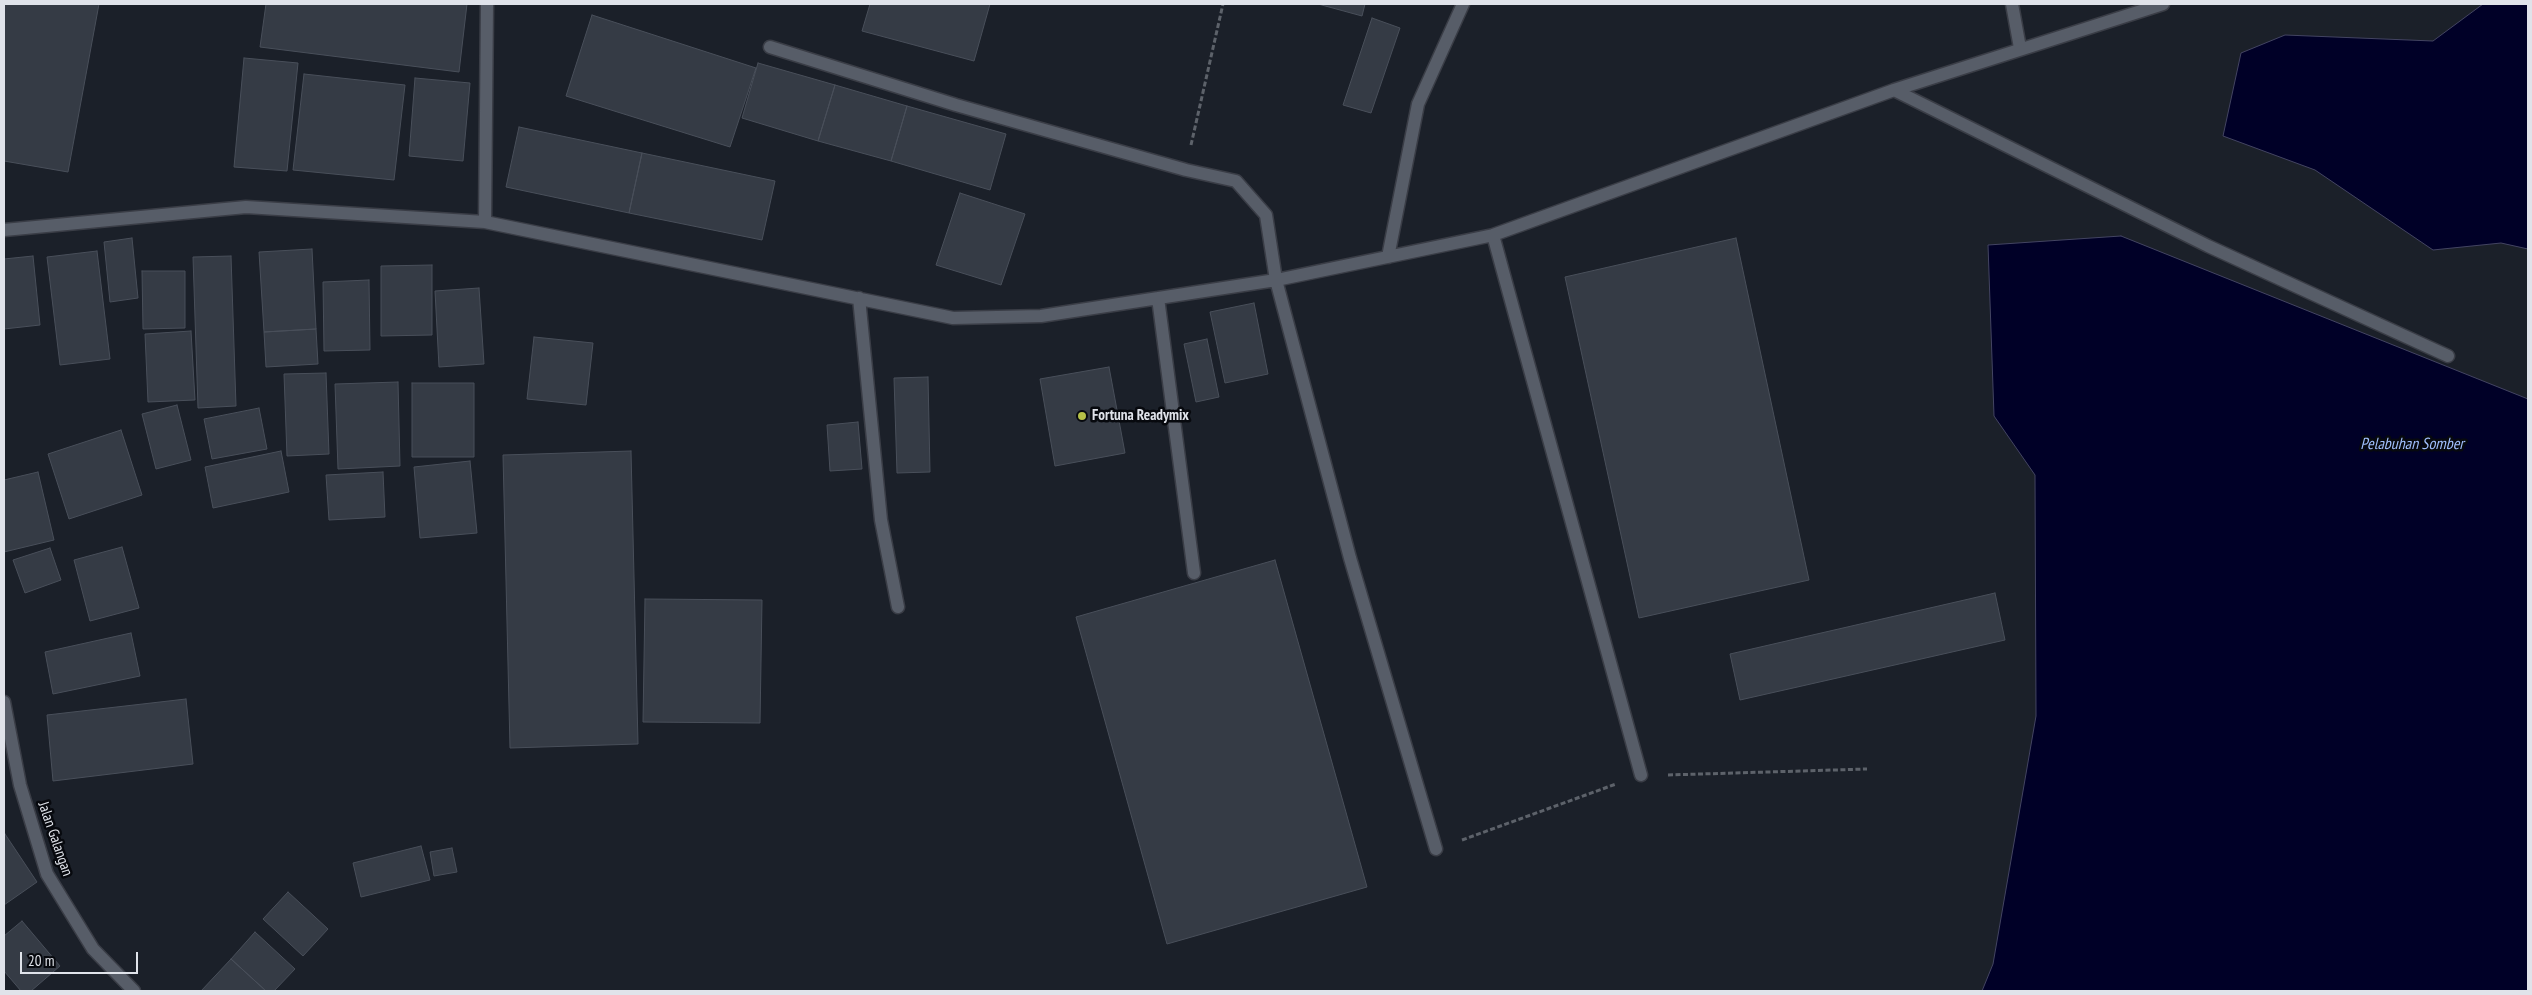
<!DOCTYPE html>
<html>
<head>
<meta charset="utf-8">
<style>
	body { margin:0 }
	#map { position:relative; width:2532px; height:995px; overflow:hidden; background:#1b2029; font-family:"PT Sans Narrow",sans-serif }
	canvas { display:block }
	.frame { position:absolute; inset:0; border:5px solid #e0e3ea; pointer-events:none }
	.scale { position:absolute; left:20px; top:952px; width:118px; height:22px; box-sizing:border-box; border:2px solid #e0e3ea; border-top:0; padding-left:6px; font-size:15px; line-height:18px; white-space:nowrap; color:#e0e3ea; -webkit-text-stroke:4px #07090e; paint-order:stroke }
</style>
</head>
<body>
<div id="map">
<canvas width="2532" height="995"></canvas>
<div class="frame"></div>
<div class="scale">20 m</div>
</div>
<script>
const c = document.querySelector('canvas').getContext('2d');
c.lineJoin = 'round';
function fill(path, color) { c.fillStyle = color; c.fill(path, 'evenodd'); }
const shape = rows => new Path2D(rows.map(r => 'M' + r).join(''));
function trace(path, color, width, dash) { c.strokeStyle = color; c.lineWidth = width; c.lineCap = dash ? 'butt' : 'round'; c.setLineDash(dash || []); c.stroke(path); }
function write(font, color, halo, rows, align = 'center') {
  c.font = font + ' "PT Sans Narrow",sans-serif'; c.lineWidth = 5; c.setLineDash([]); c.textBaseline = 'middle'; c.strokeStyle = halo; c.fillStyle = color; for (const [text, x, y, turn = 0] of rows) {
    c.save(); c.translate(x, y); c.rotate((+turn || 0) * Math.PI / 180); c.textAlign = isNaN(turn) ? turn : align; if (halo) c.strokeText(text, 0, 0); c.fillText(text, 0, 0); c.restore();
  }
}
const water = shape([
	[2483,4,2528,4,2528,249,2501,243,2433,250,2315,170,2223,136,2241,53,2285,35,2433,41,2483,4],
	[2121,236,2528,399,2528,991,1982,991,1993,964,2036,716,2035,475,1994,416,1988,245,2121,236]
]);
fill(water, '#000027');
trace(water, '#434462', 1);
const building = shape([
	[4,4,99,4,68,172,4,161,4,4],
	[266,4,467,4,459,72,260,47,266,4],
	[870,4,990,4,974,61,862,31,870,4],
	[1318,4,1365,4,1362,16,1318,4],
	[592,15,756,68,730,147,566,96,592,15],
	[1372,18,1400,28,1371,113,1343,105,1372,18],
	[244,58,298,63,287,171,234,167,244,58],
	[758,63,835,85,818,141,742,118,758,63],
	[304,74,405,85,394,180,293,170,304,74],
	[415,78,470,83,463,161,409,156,415,78],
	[835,85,907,106,891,161,818,141,835,85],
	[907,106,1006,134,990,190,891,161,907,106],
	[519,127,642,153,629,213,506,187,519,127],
	[642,153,775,181,762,240,629,213,642,153],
	[960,193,1025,214,1001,285,936,265,960,193],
	[132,238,138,298,110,302,104,242,132,238],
	[1736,238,1809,580,1639,618,1565,277,1736,238],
	[312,249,316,329,264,332,259,252,312,249],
	[97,251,110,359,60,365,47,257,97,251],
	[33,256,40,325,4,329,4,259,33,256],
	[231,256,236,406,198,408,193,257,231,256],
	[432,265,432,335,381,336,381,266,432,265],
	[142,271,185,271,185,328,143,329,142,271],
	[369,280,370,350,324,351,323,282,369,280],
	[479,288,484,364,439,367,435,291,479,288],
	[1254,303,1268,374,1225,383,1210,312,1254,303],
	[316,329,318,364,266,367,264,332,316,329],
	[191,331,195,400,148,402,145,334,191,331],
	[534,337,593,343,586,405,527,399,534,337],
	[1207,339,1219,397,1196,402,1184,344,1207,339],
	[1109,367,1125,453,1055,466,1040,379,1109,367],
	[326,373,329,454,287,456,284,374,326,373],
	[928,377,930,472,897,473,894,378,928,377],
	[398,382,400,466,338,469,335,384,398,382],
	[412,383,474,383,474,457,412,457,412,383],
	[177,405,191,460,156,469,142,414,177,405],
	[259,408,267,449,212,459,204,419,259,408],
	[858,422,862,469,830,471,827,425,858,422],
	[121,430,142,495,69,519,48,454,121,430],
	[281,451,289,492,213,508,205,467,281,451],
	[631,451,638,744,510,748,503,455,631,451],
	[470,461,477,533,420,538,414,467,470,461],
	[38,472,54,540,4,552,4,480,38,472],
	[383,472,385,517,329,520,326,475,383,472],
	[122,547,139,608,90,621,74,560,122,547],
	[50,548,61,580,25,593,13,560,50,548],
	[1275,560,1367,887,1167,944,1076,617,1275,560],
	[1995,593,2005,640,1740,700,1730,654,1995,593],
	[645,599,762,600,760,723,643,722,645,599],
	[131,633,140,676,53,694,45,652,131,633],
	[186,699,193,764,53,781,47,715,186,699],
	[5,834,37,882,4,905,4,835,5,834],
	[421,846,430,880,361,897,353,863,421,846],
	[452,848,457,872,434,876,430,852,452,848],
	[288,892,328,929,303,956,263,919,288,892],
	[22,921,60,966,31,991,21,991,4,971,4,936,22,921],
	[255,932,295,969,274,991,266,991,231,959,255,932],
	[231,959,266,991,201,991,231,959]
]);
fill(building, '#353b45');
trace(building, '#494f5a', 1);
const minor = shape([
	[2012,4,2020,48],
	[770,47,956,105,1186,170,1236,181,1266,215,1276,280,1350,558,1436,849],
	[1894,90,2208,246,2448,356],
	[485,222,487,4],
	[4,230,246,207,485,222,953,318,1041,316,1276,280,1493,235,1894,90,2163,4],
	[1493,235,1641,775],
	[1388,257,1418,104,1463,4],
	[859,298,881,520,898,607],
	[1158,298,1194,573],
	[4,702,20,785,47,874,93,949,134,991]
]);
trace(minor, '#3a3d46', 15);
trace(shape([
	[1191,145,1223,4],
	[1668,775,1867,769],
	[1462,840,1616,784]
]), '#5d626a', 3, [5, 2.5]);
trace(minor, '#575d68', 12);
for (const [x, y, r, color] of [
	[1082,416,5,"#b6c148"]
]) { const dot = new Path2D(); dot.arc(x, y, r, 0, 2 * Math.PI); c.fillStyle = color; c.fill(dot); trace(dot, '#07090e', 2); }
write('bold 15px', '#e0e3ea', '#07090e', [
	["Fortuna Readymix",1092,416]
], 'left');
write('15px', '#e0e3ea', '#07090e', [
	["Jalan Galangan",55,839,71]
]);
write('italic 16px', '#a0befb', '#07090e', [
	["Pelabuhan Somber",2412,444]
]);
</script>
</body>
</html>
